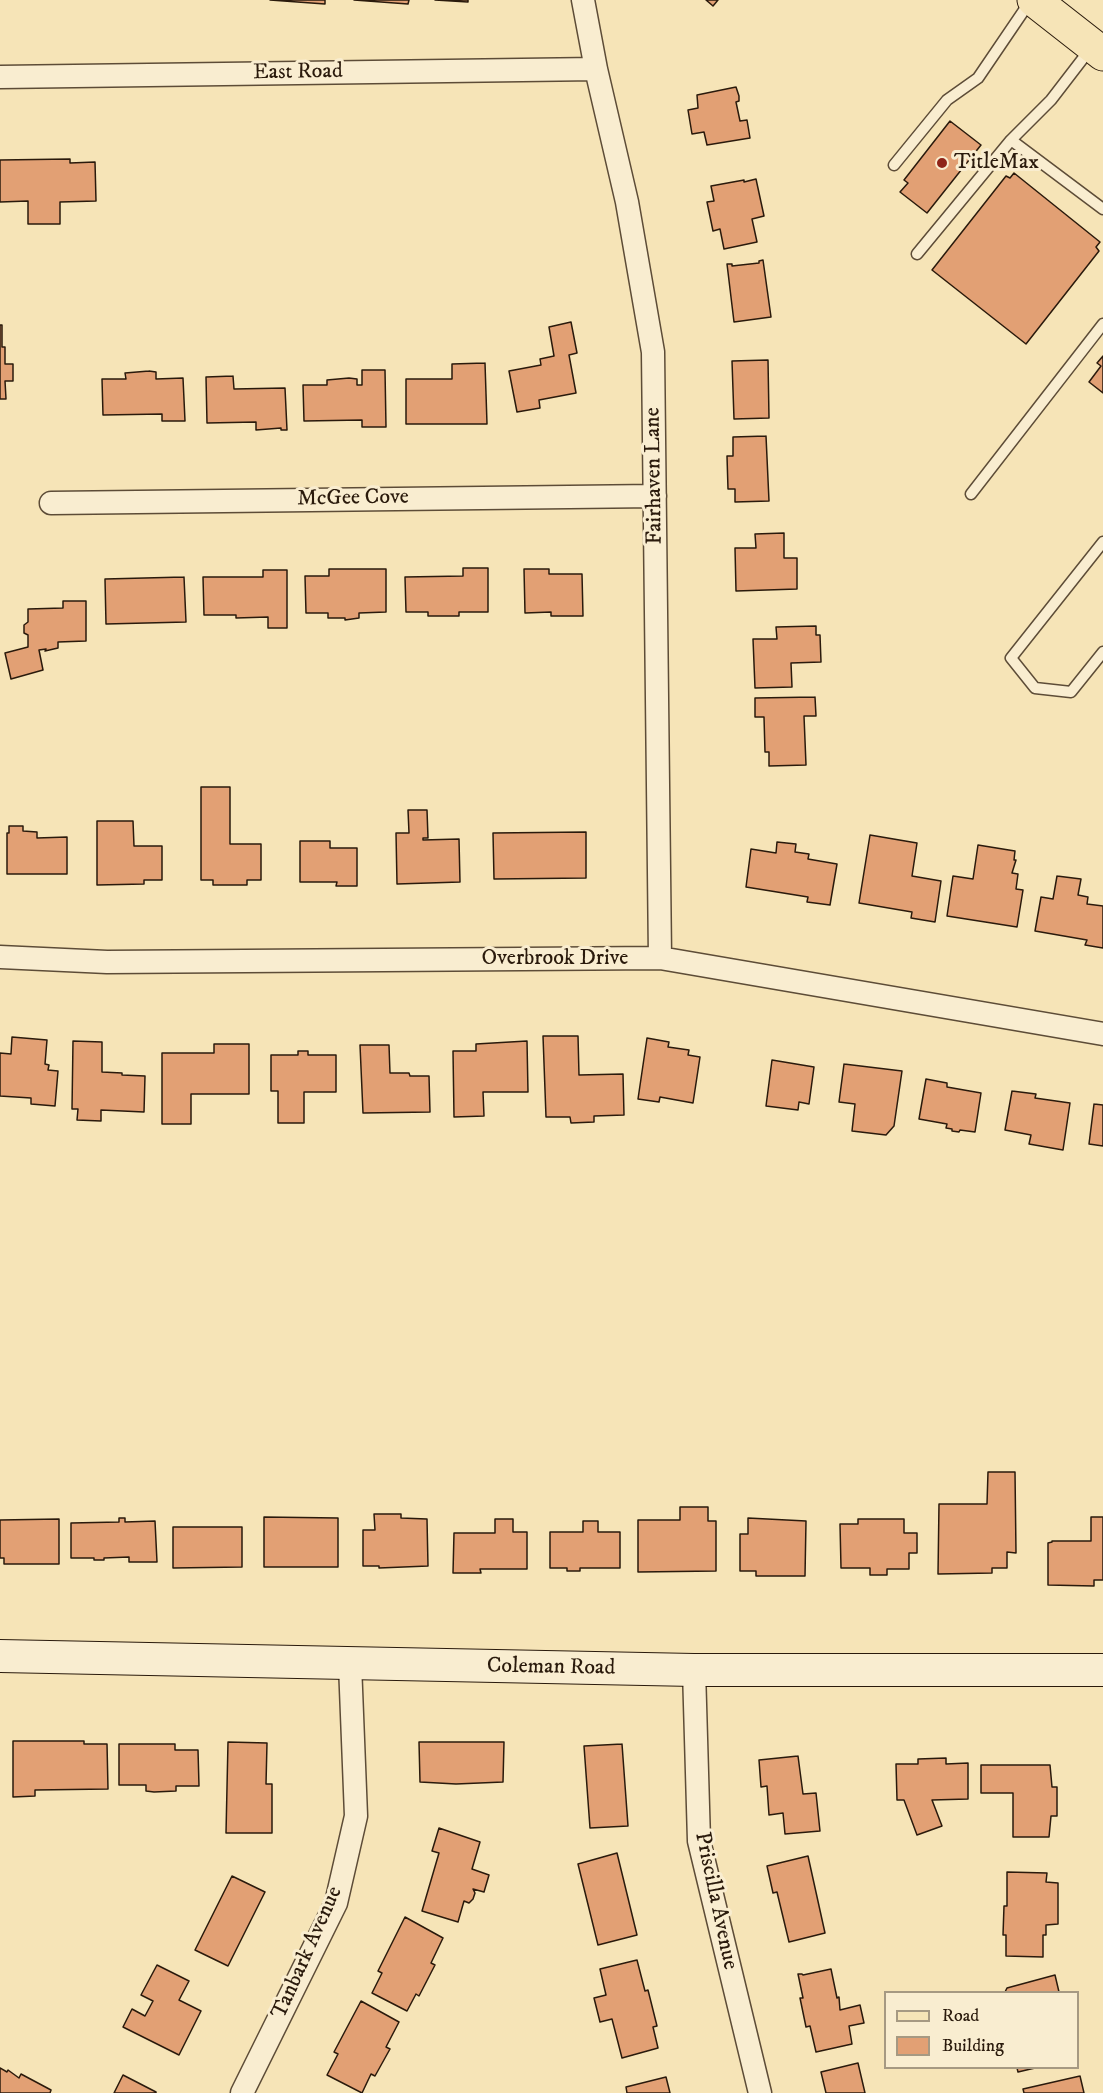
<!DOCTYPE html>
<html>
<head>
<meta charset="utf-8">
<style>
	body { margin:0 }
	#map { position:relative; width:1103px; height:2093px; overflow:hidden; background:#f6e4b7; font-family:"IM FELL DW Pica",serif }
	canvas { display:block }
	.legend { position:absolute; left:884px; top:1991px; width:195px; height:78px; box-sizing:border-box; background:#f9edd0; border:2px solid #a69982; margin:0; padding:8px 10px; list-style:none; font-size:18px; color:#2a1a0c }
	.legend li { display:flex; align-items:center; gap:12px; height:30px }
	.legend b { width:30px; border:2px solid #a69982 }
</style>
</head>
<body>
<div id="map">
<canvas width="1103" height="2093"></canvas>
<ul class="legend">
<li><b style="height:8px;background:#f6e4b7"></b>Road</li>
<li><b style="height:16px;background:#e2a074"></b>Building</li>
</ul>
</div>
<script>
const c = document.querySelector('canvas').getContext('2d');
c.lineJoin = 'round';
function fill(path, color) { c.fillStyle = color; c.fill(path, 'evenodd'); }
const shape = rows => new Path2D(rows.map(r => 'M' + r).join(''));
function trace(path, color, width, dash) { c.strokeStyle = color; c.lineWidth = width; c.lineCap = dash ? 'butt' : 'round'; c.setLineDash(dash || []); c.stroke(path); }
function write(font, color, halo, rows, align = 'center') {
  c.font = font + ' "IM FELL DW Pica",serif'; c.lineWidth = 6; c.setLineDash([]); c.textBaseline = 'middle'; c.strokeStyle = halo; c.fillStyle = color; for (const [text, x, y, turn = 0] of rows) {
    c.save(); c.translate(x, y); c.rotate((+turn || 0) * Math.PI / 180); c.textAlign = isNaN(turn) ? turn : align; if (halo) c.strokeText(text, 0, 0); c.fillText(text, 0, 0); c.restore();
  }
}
const building = shape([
	[270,0,325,0,325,4,270,0],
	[354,0,409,0,408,4,354,0],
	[435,0,468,0,468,2,435,0],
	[706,0,718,0,713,6,706,0],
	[736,87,739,96,739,101,736,102,740,121,747,120,750,138,707,145,704,132,692,134,688,110,698,108,697,95,736,87],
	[950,121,981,145,927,213,900,192,908,183,904,180,950,121],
	[70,159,70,163,95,162,96,201,60,202,60,224,28,224,28,201,0,202,0,160,70,159],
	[1014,173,1100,242,1096,247,1099,251,1026,344,932,270,1006,176,1010,178,1014,173],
	[756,179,764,216,752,219,757,242,724,249,720,229,713,231,707,202,714,201,711,186,744,180,744,182,756,179],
	[763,260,771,317,734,322,727,264,732,264,732,266,759,263,759,261,763,260],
	[571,322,577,353,569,355,576,393,539,400,540,408,517,412,509,371,541,365,540,359,554,356,549,327,571,322],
	[0,325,2,325,2,347,5,347,5,364,13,364,13,381,5,381,6,399,0,399,0,325],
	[1103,356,1103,393,1089,382,1101,366,1097,363,1103,356],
	[768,360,769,418,734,419,732,361,768,360],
	[485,363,487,424,406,424,406,379,452,379,452,364,485,363],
	[362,370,385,370,386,427,362,427,362,420,304,421,303,385,327,385,327,380,349,378,357,379,357,385,362,385,362,370],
	[149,371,156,372,156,379,183,378,185,421,162,421,162,414,103,415,102,379,126,379,125,373,149,371],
	[233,376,234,389,285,388,287,430,281,430,281,428,256,430,256,422,207,423,206,377,233,376],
	[766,436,769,501,735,502,735,489,728,489,727,456,733,456,733,437,766,436],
	[784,533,784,558,797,558,797,589,736,591,735,548,756,548,755,534,784,533],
	[463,568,488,568,488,612,459,612,459,616,428,616,428,612,406,612,405,577,463,576,463,568],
	[329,569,386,569,386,612,359,613,359,618,345,620,345,618,328,618,328,613,306,613,305,576,329,576,329,569],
	[524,569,549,569,549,574,582,574,583,616,551,616,551,612,525,613,524,569],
	[263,570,287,570,287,628,268,628,268,617,236,618,236,615,204,615,203,577,263,577,263,570],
	[184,577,186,622,106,624,105,579,184,577],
	[63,601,86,601,86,641,58,642,58,648,45,651,46,649,39,650,43,670,11,679,5,653,28,647,28,635,24,633,24,625,28,622,28,609,63,608,63,601],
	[816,626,816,635,820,635,821,662,791,663,792,687,755,688,753,639,777,639,776,627,816,626],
	[815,697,816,716,804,716,806,765,769,766,769,752,765,752,764,717,755,717,755,698,815,697],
	[201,787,230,787,230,844,261,844,261,880,247,880,247,885,213,885,213,880,201,880,201,787],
	[408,810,427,810,428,838,423,838,423,840,459,839,460,882,397,884,396,833,409,833,408,810],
	[97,821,133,821,134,846,162,846,162,880,144,880,144,884,97,885,97,821],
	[9,826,23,826,23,831,37,832,37,838,67,837,67,874,7,874,7,833,9,833,9,826],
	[586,832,586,878,494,879,493,833,586,832],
	[870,835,917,843,912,876,941,881,935,922,911,918,912,912,859,903,870,835],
	[300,841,330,841,330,848,357,848,357,886,336,886,337,882,300,882,300,841],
	[777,842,796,844,795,852,809,854,808,859,837,864,830,905,807,902,808,897,746,887,751,849,776,853,777,842],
	[978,845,1015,851,1014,860,1016,860,1012,873,1018,874,1016,889,1023,890,1017,927,947,916,953,876,973,879,978,845],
	[1057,876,1081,879,1078,895,1088,897,1087,904,1103,906,1103,948,1085,945,1087,940,1035,931,1041,897,1053,899,1057,876],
	[543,1036,578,1036,579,1075,623,1074,624,1115,594,1116,594,1122,571,1123,570,1117,546,1117,543,1036],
	[12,1037,47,1040,45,1064,49,1065,48,1070,58,1071,55,1106,31,1104,31,1098,0,1096,0,1053,11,1054,12,1037],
	[647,1038,669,1042,668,1047,689,1050,688,1055,700,1057,693,1103,660,1097,659,1102,638,1099,647,1038],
	[73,1041,102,1042,102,1072,122,1073,122,1075,145,1076,144,1112,101,1110,101,1121,77,1120,78,1109,72,1109,73,1041],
	[527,1041,528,1092,483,1092,484,1116,454,1117,453,1051,476,1051,476,1044,527,1041],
	[214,1044,249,1044,249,1094,191,1094,191,1124,162,1124,162,1053,214,1053,214,1044],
	[360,1045,389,1045,390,1073,409,1073,410,1076,429,1076,430,1112,363,1113,360,1045],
	[298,1051,308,1051,308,1055,336,1055,336,1092,304,1092,304,1123,278,1123,278,1091,271,1091,271,1055,298,1055,298,1051],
	[772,1060,814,1067,809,1104,799,1102,798,1110,766,1106,772,1060],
	[844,1064,902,1071,894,1126,886,1135,852,1131,855,1104,839,1102,844,1064],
	[926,1079,947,1083,947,1087,981,1093,975,1132,960,1130,959,1132,952,1131,952,1129,946,1128,947,1124,919,1119,926,1079],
	[1012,1091,1036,1094,1035,1098,1070,1103,1063,1150,1029,1144,1031,1135,1005,1130,1012,1091],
	[1094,1104,1103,1105,1103,1146,1089,1144,1094,1104],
	[988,1472,1015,1472,1016,1553,1007,1552,1007,1568,992,1568,992,1573,938,1574,939,1504,987,1504,988,1472],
	[680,1507,708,1507,708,1521,716,1521,716,1571,638,1572,638,1520,680,1520,680,1507],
	[374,1514,401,1514,401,1518,427,1519,428,1566,379,1568,379,1566,363,1566,363,1530,375,1530,374,1514],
	[264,1517,338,1518,338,1567,264,1567,264,1517],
	[1091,1517,1103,1517,1103,1580,1094,1580,1094,1586,1048,1585,1048,1543,1052,1542,1052,1541,1091,1541,1091,1517],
	[119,1518,125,1518,125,1522,155,1521,157,1562,129,1562,129,1557,104,1558,104,1560,94,1560,94,1558,71,1558,71,1523,119,1522,119,1518],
	[748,1518,806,1521,805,1576,756,1576,756,1571,740,1571,740,1534,748,1534,748,1518],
	[59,1519,59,1564,4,1564,4,1558,0,1558,0,1520,59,1519],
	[495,1519,513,1519,513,1532,527,1532,527,1569,480,1569,481,1573,453,1573,454,1533,495,1533,495,1519],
	[858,1519,904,1519,904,1533,917,1533,917,1553,909,1553,909,1569,887,1569,887,1575,870,1575,870,1568,841,1568,840,1524,858,1524,858,1519],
	[583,1521,598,1521,598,1532,620,1532,620,1568,580,1568,580,1571,567,1571,567,1568,550,1568,550,1532,583,1532,583,1521],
	[173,1527,242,1527,242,1567,173,1568,173,1527],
	[13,1741,84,1741,84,1744,107,1744,108,1789,35,1790,35,1796,13,1797,13,1741],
	[228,1742,267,1743,266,1784,272,1784,272,1833,226,1833,228,1742],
	[419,1742,504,1742,503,1782,456,1784,420,1782,419,1742],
	[119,1744,175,1744,175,1750,198,1750,199,1786,176,1786,176,1791,154,1792,146,1791,146,1785,119,1785,119,1744],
	[622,1744,628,1826,590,1828,584,1746,622,1744],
	[798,1756,803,1794,816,1793,820,1831,785,1834,783,1813,769,1815,767,1786,761,1787,759,1760,798,1756],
	[946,1758,946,1764,968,1763,968,1799,932,1800,942,1826,917,1835,904,1800,897,1800,896,1764,918,1764,918,1759,946,1758],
	[981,1765,1050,1765,1052,1787,1057,1787,1057,1816,1051,1816,1049,1837,1013,1837,1013,1793,981,1793,981,1765],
	[439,1828,480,1842,472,1869,489,1875,484,1892,473,1889,475,1893,473,1899,469,1903,464,1901,458,1922,422,1911,439,1853,432,1851,439,1828],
	[617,1853,637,1935,598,1945,578,1864,617,1853],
	[808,1856,825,1933,789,1942,777,1892,773,1893,767,1866,808,1856],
	[1007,1872,1047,1873,1046,1882,1058,1883,1058,1924,1046,1925,1046,1935,1043,1935,1043,1957,1006,1956,1006,1935,1003,1935,1004,1906,1007,1906,1007,1872],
	[232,1876,265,1892,228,1966,195,1950,232,1876],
	[405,1917,443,1938,431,1963,435,1965,419,1996,416,1994,407,2011,372,1993,382,1973,378,1971,405,1917],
	[637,1960,645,1991,648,1990,657,2026,653,2027,658,2048,622,2058,612,2019,600,2022,594,1998,606,1995,600,1969,637,1960],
	[157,1965,189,1981,179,2000,201,2011,179,2055,123,2027,132,2009,145,2016,153,2001,141,1995,157,1965],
	[831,1969,837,1998,839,1997,840,2010,860,2005,864,2023,849,2026,852,2044,816,2052,810,2026,806,2027,800,1998,803,1998,798,1974,802,1974,803,1975,831,1969],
	[1055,1975,1059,1992,1005,1992,1007,1988,1055,1975],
	[361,2001,399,2022,386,2047,390,2049,375,2076,371,2074,362,2093,327,2075,338,2054,334,2052,361,2001],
	[858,2063,865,2093,826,2093,821,2072,858,2063],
	[0,2068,7,2072,8,2070,19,2078,21,2074,51,2090,50,2093,0,2093,0,2068],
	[1017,2068,1035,2068,1018,2072,1017,2068],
	[123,2075,156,2092,156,2093,114,2093,123,2075],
	[1080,2076,1084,2093,1024,2093,1023,2089,1080,2076],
	[666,2077,670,2093,627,2093,626,2087,666,2077]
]);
fill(building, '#e2a074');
trace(building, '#2a1a0c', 1.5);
const service = shape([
	[1011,140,1103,209],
	[894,165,947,100,978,78,1031,0],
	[917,254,1011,140,1051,100,1091,48],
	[971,494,1103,324],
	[1103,542,1011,658,1035,688,1071,692,1103,652]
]);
const minor = shape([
	[583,0,596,69,627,202,653,352,660,958],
	[0,77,596,69],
	[51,503,655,496],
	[0,957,107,962,660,958,1103,1034],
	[694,1670,699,1841,760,2093],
	[242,2093,336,1903,356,1816,350,1664]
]);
const secondary = shape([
	[0,1656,694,1670,1103,1670]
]);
const primary = shape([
	[1034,0,1103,54]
]);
trace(service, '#5d4c37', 13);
trace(minor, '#5d4c37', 25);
trace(secondary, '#2a1a0c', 34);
trace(primary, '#2a1a0c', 35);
trace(service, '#f9edd0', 10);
trace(minor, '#f9edd0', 22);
trace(secondary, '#f9edd0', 32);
trace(primary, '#f6e4b7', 33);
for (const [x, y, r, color] of [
	[942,163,6,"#8f2418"]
]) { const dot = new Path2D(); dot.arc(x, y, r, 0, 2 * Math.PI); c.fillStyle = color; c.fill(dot); trace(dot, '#f9edd0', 2); }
write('22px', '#2a1a0c', '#f9edd0', [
	["East Road",298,73,-1],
	["Fairhaven Lane",655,476,-91],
	["McGee Cove",353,499,-1],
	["Overbrook Drive",555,959],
	["Coleman Road",551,1668,1],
	["Priscilla Avenue",715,1901,78],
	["Tanbark Avenue",308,1953,-66]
]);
write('22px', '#2a1a0c', '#f9edd0', [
	["TitleMax",954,163]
], 'left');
</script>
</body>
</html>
